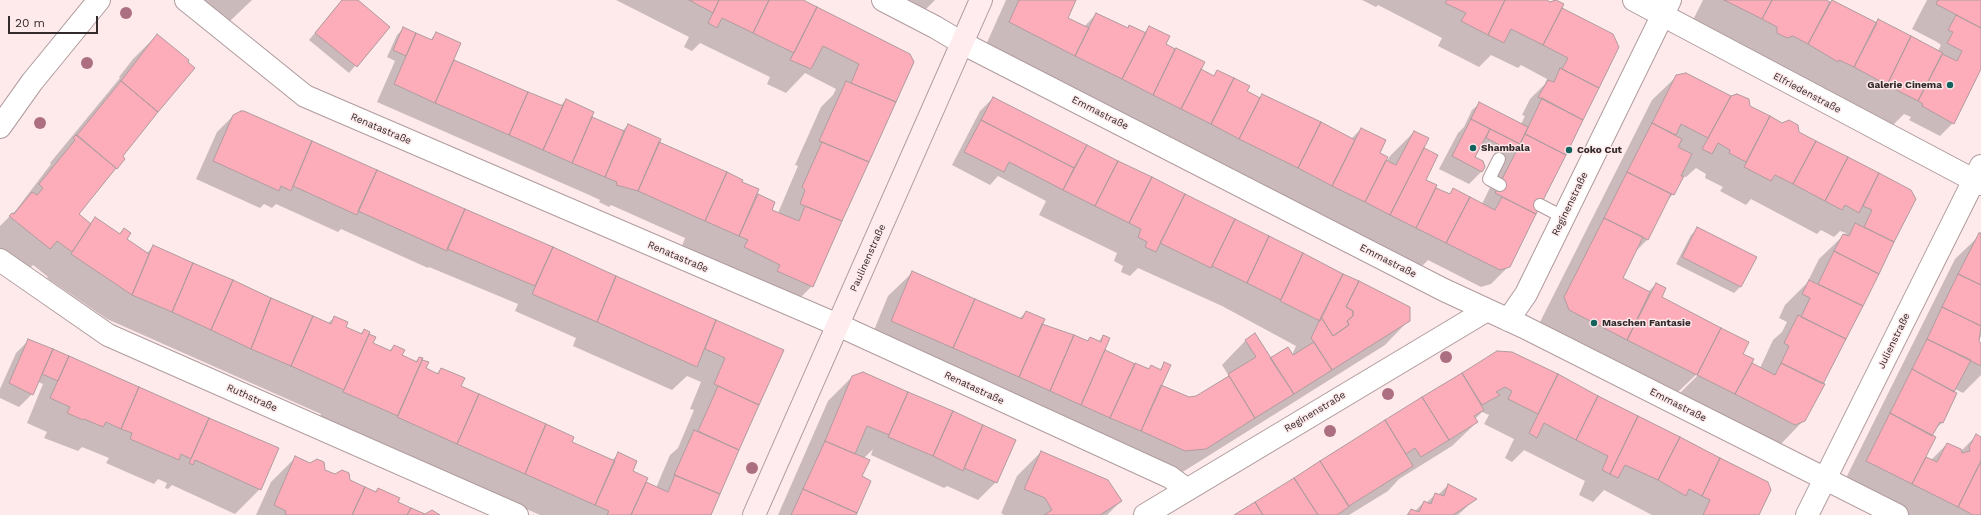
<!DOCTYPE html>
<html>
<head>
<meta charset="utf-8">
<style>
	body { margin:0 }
	#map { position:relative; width:1981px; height:515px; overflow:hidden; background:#fee9eb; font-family:"Work Sans",sans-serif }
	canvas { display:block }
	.scale { position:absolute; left:8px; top:16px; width:90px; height:18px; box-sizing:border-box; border:2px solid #322a2b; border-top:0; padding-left:5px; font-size:12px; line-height:14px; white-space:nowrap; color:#322a2b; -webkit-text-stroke:3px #fee9eb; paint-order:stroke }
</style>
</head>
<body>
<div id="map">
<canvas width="1981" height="515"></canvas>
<div class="scale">20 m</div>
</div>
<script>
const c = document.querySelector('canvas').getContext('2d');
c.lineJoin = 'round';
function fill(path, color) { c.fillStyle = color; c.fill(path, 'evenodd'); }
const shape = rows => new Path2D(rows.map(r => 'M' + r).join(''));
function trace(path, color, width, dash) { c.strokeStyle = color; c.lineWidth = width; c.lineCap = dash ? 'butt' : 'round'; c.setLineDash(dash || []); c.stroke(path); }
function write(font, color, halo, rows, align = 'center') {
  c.font = font + ' "Work Sans",sans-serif'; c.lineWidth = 3; c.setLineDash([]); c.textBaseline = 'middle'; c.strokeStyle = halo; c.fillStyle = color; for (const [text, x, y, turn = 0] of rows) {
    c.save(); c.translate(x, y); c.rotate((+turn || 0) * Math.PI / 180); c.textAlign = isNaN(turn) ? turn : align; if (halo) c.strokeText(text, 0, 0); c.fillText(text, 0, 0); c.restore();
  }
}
fill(shape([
	[204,0,252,0,230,21],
	[342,0,356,0,388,27,349,73,309,40],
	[616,0,800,0,912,62,812,286,787,311,724,265,682,246,685,238,611,205,609,207,599,202,600,200,587,194,377,102,395,61,387,57,397,35,404,28,430,40,436,34,453,61,560,106,566,100,591,117,622,131,628,125,658,142,740,183,756,195,774,203,771,210,778,213,798,166,795,165,821,107,833,95,836,89,805,73,786,93,767,84,770,77,700,43,692,51,684,47,689,37],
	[891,0,935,0,920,15],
	[1006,0,1075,0,1067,19,1084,27,1096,14,1126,29,1129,26,1144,33,1149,27,1165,44,1204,62,1200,70,1213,76,1218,71,1246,92,1259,98,1262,95,1351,139,1361,129,1379,153,1387,161,1390,156,1414,132,1423,148,1437,155,1424,180,1434,188,1448,195,1453,190,1482,204,1505,157,1480,145,1474,157,1482,171,1469,184,1439,169,1458,133,1464,127,1472,110,1479,104,1521,124,1525,116,1522,115,1530,99,1545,84,1547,79,1521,65,1518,68,1491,55,1479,67,1438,46,1442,38,1378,5,1376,7,1362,0,1545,0,1550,2,1554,0,1562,4,1559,12,1562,9,1618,47,1509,266,1491,284,1481,287,1428,260,1421,267,985,47],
	[1703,0,1824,0,1829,3,1831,1,1875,24,1938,51,1941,45,1937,42,1912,29,1927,0,1981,0,1981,67,1953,123,1940,136,1909,120,1911,117,1904,114,1893,125,1693,20],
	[157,35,121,156,124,159,77,214,89,224,95,219,119,234,124,229,126,239,147,253,153,246,328,323,335,317,344,327,360,334,364,330,374,337,372,343,389,351,394,346,401,355,415,362,419,358,424,369,436,374,441,369,460,386,570,443,611,461,619,454,631,472,645,483,656,488,670,455,678,448,694,410,690,409,701,382,687,376,672,390,573,346,576,338,515,311,518,304,429,267,428,268,341,229,338,232,276,204,272,208,264,204,260,208,196,179,217,132,235,114,244,112,782,351,709,515,540,515,373,441,320,417,321,414,107,319,47,278,48,277,33,265,25,273,0,253,0,226,16,210,51,164,50,163,120,78,119,77,133,59],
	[1686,74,1910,191,1915,199,1804,420,1780,445,1677,396,1701,372,1700,371,1678,392,1609,357,1602,363,1545,334,1540,322,1652,100,1677,76],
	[1696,168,1706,174,1705,178,1723,187,1720,191,1746,205,1751,199,1817,234,1821,230,1834,237,1840,231,1846,233,1819,259,1807,283,1785,305,1779,318,1787,322,1782,332,1773,340,1760,368,1750,363,1741,354,1661,298,1656,284,1648,292,1621,278,1634,253,1647,240,1667,201,1673,194,1683,176,1686,177],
	[993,98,1343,275,1409,320,1385,345,1181,473,868,345,888,296,913,272,1019,319,1026,312,1041,325,1087,341,1090,338,1098,342,1103,336,1103,351,1147,370,1151,366,1159,370,1165,364,1160,386,1189,398,1196,397,1229,376,1222,365,1246,340,1270,359,1292,355,1296,346,1222,306,1138,268,1130,276,1121,272,1123,266,1114,261,1117,253,1039,215,1046,201,998,176,990,185,952,165,980,111],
	[1698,228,1741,286,1734,293,1676,264,1691,235],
	[1981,234,1981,336,1978,342,1981,344,1981,375,1963,393,1955,389,1953,392,1956,394,1942,423,1934,430,1925,457,1931,460,1947,444,1960,452,1976,436,1981,438,1981,515,1901,515,1842,486,1955,259],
	[29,340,277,449,260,489,235,514,172,485,168,489,165,488,167,483,158,479,154,484,106,463,109,458,82,447,78,451,44,438,47,432,27,423,43,384,38,382,32,394,19,407,0,398,0,389,16,353],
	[1497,352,1557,375,1768,482,1757,515,1652,515,1604,490,1593,502,1579,495,1585,481,1524,450,1512,462,1505,458,1514,439,1484,424,1489,415,1482,412,1475,419,1477,422,1452,446,1399,479,1388,491,1349,515,1236,515],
	[852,377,996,482,978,500,947,486,944,488,871,455,873,449,864,458,855,515,778,515,828,401],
	[1041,452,1121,501,1107,515,1004,515,1001,513,1017,476],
	[296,457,374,492,378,489,397,502,425,515,432,511,438,515,256,515,271,482],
	[1448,485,1475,499,1458,515,1406,515,1411,510,1415,511,1424,502,1426,503,1436,494,1438,495]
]), '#0003');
const building = shape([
	[342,0,358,0,390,27,357,67,315,33,342,0],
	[689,0,719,0,713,13,689,0],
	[719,0,769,0,753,33,722,18,717,28,708,23,719,0],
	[769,0,803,0,817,7,794,53,753,33,769,0],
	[1019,0,1076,0,1068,18,1089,28,1075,56,1009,22,1019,0],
	[1447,0,1505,0,1488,35,1461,21,1466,13,1445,3,1447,0],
	[1505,0,1547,0,1550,2,1556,0,1564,4,1543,45,1511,29,1504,43,1488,35,1505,0],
	[1724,0,1772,0,1762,19,1724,0],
	[1772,0,1826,0,1830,2,1808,44,1793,36,1787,38,1777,33,1777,27,1762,19,1772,0],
	[1832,0,1877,23,1854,67,1839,60,1838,62,1808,44,1832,0],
	[1938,0,1981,0,1981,28,1936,4,1938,0],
	[817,7,910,54,914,62,896,102,851,83,859,64,823,46,811,69,790,60,817,7],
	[1562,8,1613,34,1619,47,1599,88,1562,69,1568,58,1543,45,1562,8],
	[1096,13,1128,28,1129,25,1146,33,1122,79,1075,56,1096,13],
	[1956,15,1981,28,1981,69,1954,124,1922,106,1923,104,1918,101,1942,54,1957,61,1962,51,1947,43,1953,32,1948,30,1956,15],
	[1878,19,1911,36,1887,85,1854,67,1878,19],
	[1149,26,1170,36,1166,44,1175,49,1153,95,1122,79,1149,26],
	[403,27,416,33,406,56,393,50,403,27],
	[436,32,461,43,435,103,394,84,416,33,432,40,436,32],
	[157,34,189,60,188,62,195,68,158,112,121,81,157,34],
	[1911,36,1943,53,1918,101,1887,85,1911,36],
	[1176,48,1205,62,1181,109,1153,95,1176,48],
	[454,60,528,92,509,135,435,103,454,60],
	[1560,68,1599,88,1583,120,1538,97,1548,80,1554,82,1560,68],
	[1201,69,1214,76,1217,70,1234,78,1211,124,1181,109,1201,69],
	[1686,73,1731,96,1708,138,1681,124,1676,135,1652,123,1676,75,1686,73],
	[1234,78,1250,86,1247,91,1260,98,1239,139,1211,124,1234,78],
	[121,81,158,112,123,156,125,159,117,169,77,135,121,81],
	[846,81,896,102,869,162,819,141,846,81],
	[528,92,563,106,543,150,509,135,528,92],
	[1262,94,1321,122,1298,168,1239,139,1262,94],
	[1737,94,1749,99,1750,106,1770,116,1746,162,1729,153,1730,150,1718,143,1712,154,1702,149,1731,96,1737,94],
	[993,97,1087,145,1074,168,981,120,993,97],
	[1542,98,1583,120,1566,155,1525,134,1542,98],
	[566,99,594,112,572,163,543,150,566,99],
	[1479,102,1528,127,1520,144,1471,119,1479,102],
	[241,111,244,111,312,141,291,191,281,186,279,191,213,161,233,115,241,111],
	[1770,116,1782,123,1789,120,1798,125,1799,132,1816,141,1793,184,1775,175,1771,181,1744,167,1770,116],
	[592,117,624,131,605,177,572,163,592,117],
	[1471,119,1490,129,1475,157,1483,161,1485,167,1482,172,1452,156,1471,119],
	[981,120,1074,168,1063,190,1009,162,1004,172,964,152,981,120],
	[1321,122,1355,140,1332,186,1298,168,1321,122],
	[1652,123,1682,139,1678,147,1692,154,1681,176,1684,176,1674,195,1627,172,1652,123],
	[628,124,661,139,638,191,616,185,617,182,605,177,628,124],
	[1361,128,1386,140,1380,153,1388,157,1365,202,1332,186,1361,128],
	[1490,129,1520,144,1517,151,1509,150,1486,138,1490,129],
	[1414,131,1429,138,1390,215,1365,202,1386,160,1396,165,1414,131],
	[1525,134,1566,155,1536,214,1495,193,1525,134],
	[76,135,116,168,79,214,91,224,72,252,57,241,50,249,9,216,12,213,14,214,32,192,37,195,43,188,39,184,75,140,73,138,76,135],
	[312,141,377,170,357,215,293,186,312,141],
	[1816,141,1848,157,1825,201,1793,184,1816,141],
	[659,142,727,172,705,221,638,191,659,142],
	[822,142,869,162,842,221,800,204,805,190,802,187,822,142],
	[1087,145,1118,161,1095,206,1063,190,1087,145],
	[1424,148,1438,155,1426,180,1437,185,1416,228,1390,215,1424,148],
	[1848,157,1879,173,1859,213,1845,205,1842,210,1825,201,1848,157],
	[1118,161,1152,177,1129,223,1095,206,1118,161],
	[377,170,465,209,447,251,358,211,377,170],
	[727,172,743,180,742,182,759,189,739,236,705,221,727,172],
	[1627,172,1671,194,1648,240,1604,218,1627,172],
	[1879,173,1911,190,1916,199,1894,242,1864,227,1872,210,1863,206,1879,173],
	[1152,177,1185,194,1156,252,1145,247,1147,242,1138,237,1141,229,1129,223,1152,177],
	[1436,188,1450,194,1453,188,1470,197,1446,243,1416,228,1436,188],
	[758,194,775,202,772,210,799,221,805,206,842,221,813,287,777,271,780,265,744,247,748,240,739,236,758,194],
	[1185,194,1235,219,1211,268,1160,243,1185,194],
	[1470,197,1495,210,1502,197,1536,214,1510,267,1500,270,1446,243,1470,197],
	[465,209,553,247,535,286,447,249,465,209],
	[95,217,120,234,124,228,131,233,127,239,149,254,132,295,71,254,95,217],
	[1604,218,1643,237,1623,278,1650,292,1627,340,1569,310,1564,297,1604,218],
	[1235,219,1269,236,1247,283,1212,266,1235,219],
	[1855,223,1894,242,1879,274,1834,251,1843,234,1849,236,1855,223],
	[1697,227,1757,257,1741,287,1682,257,1697,227],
	[1979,233,1981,233,1981,285,1958,274,1979,233],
	[1269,236,1303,253,1281,300,1247,283,1269,236],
	[153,245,193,263,172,312,132,295,153,245],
	[553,247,616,276,597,322,532,294,553,247],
	[1834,251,1879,274,1863,306,1818,284,1834,251],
	[1303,253,1343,274,1320,321,1280,301,1303,253],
	[193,263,233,280,211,330,172,312,193,263],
	[912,271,975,299,953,348,891,321,912,271],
	[1343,274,1359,281,1346,307,1353,311,1353,316,1347,321,1349,325,1333,336,1321,317,1343,274],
	[1958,274,1981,285,1981,326,1942,307,1958,274],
	[616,276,716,320,697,367,597,322,616,276],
	[233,280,271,298,251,349,211,330,233,280],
	[1809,280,1863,306,1846,339,1801,317,1810,298,1802,294,1809,280],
	[1359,281,1410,307,1410,321,1332,370,1311,338,1321,317,1333,336,1349,325,1347,321,1353,316,1353,311,1346,307,1359,281],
	[1656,283,1666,288,1662,297,1721,328,1697,375,1627,340,1656,283],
	[271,298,313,316,291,366,251,349,271,298],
	[975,299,1022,319,1026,311,1045,319,1019,377,953,348,975,299],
	[1942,307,1981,326,1979,342,1981,343,1981,366,1927,339,1942,307],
	[1798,315,1846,339,1823,384,1781,363,1789,346,1784,343,1798,315],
	[313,316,331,324,334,316,348,322,346,327,362,334,364,329,370,332,344,390,291,366,313,316],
	[716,320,784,350,759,405,714,384,725,358,705,349,716,320],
	[1042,324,1074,335,1050,391,1019,377,1042,324],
	[1721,328,1749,342,1743,354,1754,359,1735,394,1697,375,1721,328],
	[1255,333,1294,394,1255,418,1228,374,1256,357,1245,340,1255,333],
	[369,334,376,337,373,343,391,351,394,345,405,350,402,355,417,362,419,357,423,358,398,416,343,392,369,334],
	[1074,335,1088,341,1090,337,1101,342,1103,335,1110,338,1081,405,1050,391,1074,335],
	[28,339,53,349,33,395,9,383,28,339],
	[1927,339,1971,360,1954,392,1912,369,1927,339],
	[1314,342,1332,370,1294,394,1270,358,1288,347,1293,355,1314,342],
	[53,349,69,356,58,381,42,374,53,349],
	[1105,350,1135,364,1110,418,1081,405,1105,350],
	[1497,351,1512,352,1558,374,1538,414,1508,399,1512,391,1505,387,1496,392,1500,395,1482,405,1462,373,1497,351],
	[69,356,139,387,121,429,106,422,103,427,84,419,83,420,67,413,70,407,50,398,69,356],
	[422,360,429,362,426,368,438,374,441,368,465,378,461,386,479,394,457,444,397,417,422,360],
	[1164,362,1171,365,1141,431,1110,418,1135,363,1149,369,1151,365,1161,370,1164,362],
	[1752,363,1775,375,1781,363,1825,384,1805,421,1795,425,1735,394,1752,363],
	[1912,369,1957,393,1943,423,1940,422,1932,436,1890,413,1912,369],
	[863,372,908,392,889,435,867,426,855,454,825,441,852,376,863,372],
	[1462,373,1484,410,1474,416,1478,422,1449,440,1422,397,1462,373],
	[1558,374,1598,396,1576,440,1544,423,1537,438,1529,433,1558,374],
	[1229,376,1255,418,1206,449,1185,451,1141,431,1161,385,1189,397,1196,396,1229,376],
	[718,386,759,405,739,450,698,431,718,386],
	[139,387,209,418,191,459,181,454,179,460,130,439,132,433,121,429,139,387],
	[908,392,953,411,933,456,888,437,908,392],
	[479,394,546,424,525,474,457,444,479,394],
	[1598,396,1638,416,1610,474,1602,470,1608,456,1576,440,1598,396],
	[1422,397,1449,440,1421,457,1415,448,1406,454,1385,420,1422,397],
	[953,411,983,425,963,471,933,456,953,411],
	[1890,413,1936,437,1912,484,1866,461,1890,413],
	[1638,416,1680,437,1658,480,1625,465,1618,478,1610,474,1638,416],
	[209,418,279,448,261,490,195,460,193,465,189,463,209,418],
	[1385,420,1413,466,1349,506,1320,461,1385,420],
	[546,424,574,437,572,442,615,461,595,505,525,474,546,424],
	[983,425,1016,440,997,483,964,468,983,425],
	[694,430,739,450,720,494,674,475,694,430],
	[1976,434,1981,437,1981,461,1958,507,1912,484,1926,457,1937,462,1947,443,1961,449,1962,453,1970,451,1969,447,1976,434],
	[1680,437,1720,458,1702,496,1689,489,1686,496,1658,480,1680,437],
	[825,441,870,460,862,476,871,481,857,513,803,489,825,441],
	[1041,451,1108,480,1122,501,1100,515,1044,515,1052,510,1045,498,1024,489,1041,451],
	[618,452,637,461,633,471,648,478,631,515,607,515,609,511,595,505,618,452],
	[295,456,310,463,317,459,324,462,325,470,335,474,342,470,349,473,350,480,365,487,352,515,285,515,286,511,274,505,295,456],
	[1720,458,1768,482,1771,490,1759,515,1703,515,1710,500,1702,496,1720,458],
	[1320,461,1349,507,1337,515,1318,515,1294,478,1320,461],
	[1981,461,1981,515,1973,515,1958,507,1981,461],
	[675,475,720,494,711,515,631,515,646,482,668,492,675,475],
	[1294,478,1318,515,1263,515,1255,502,1294,478],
	[1448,484,1477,499,1453,515,1408,515,1411,509,1419,512,1424,501,1431,504,1435,493,1444,496,1448,484],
	[365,487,376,492,378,488,400,498,398,502,411,508,407,515,352,515,365,487],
	[803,489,857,513,856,515,791,515,803,489],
	[1255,502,1263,515,1234,515,1255,502],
	[411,508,425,514,432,510,440,515,407,515,411,508]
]);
fill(building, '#fdacb9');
trace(building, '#af9b9e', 1);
const lane = shape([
	[1499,159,1489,179,1500,185],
	[1540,205,1563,217]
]);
const street = shape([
	[186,0,305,96,838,325,1170,477,1186,489],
	[883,0,935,27,962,43,1444,290,1524,327,1897,515],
	[1634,0,1981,184],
	[0,127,32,82,99,0],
	[0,260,108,335,517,515],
	[1508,320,1526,294,1670,0],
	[1145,515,1487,310],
	[1807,515,1981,166]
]);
const secondary = shape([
	[754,515,981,0]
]);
trace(lane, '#af9b9d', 14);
trace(street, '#af9b9d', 24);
trace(secondary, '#af9b9d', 24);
trace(lane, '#fff', 12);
trace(street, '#fff', 22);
trace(secondary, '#feecee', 22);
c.fillStyle = '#ac6f81';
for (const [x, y] of [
	[126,13],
	[87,63],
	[40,123],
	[1446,357],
	[1388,394],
	[1330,431],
	[752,468]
]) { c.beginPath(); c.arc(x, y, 6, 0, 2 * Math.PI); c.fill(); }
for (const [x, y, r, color] of [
	[1950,85,4,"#14625e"],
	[1473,148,4,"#14625e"],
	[1569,150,4,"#14625e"],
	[1594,323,4,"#14625e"]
]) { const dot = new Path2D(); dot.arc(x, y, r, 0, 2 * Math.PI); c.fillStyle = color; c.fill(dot); trace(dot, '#fee9eb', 1.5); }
write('bold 10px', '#322a2b', '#fee9eb', [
	["Galerie Cinema",1942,85,"right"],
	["Shambala",1481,148],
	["Coko Cut",1577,150],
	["Maschen Fantasie",1602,323]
], 'left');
write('10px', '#322a2b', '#fee9eb', [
	["Elfriedenstraße",1807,93,28],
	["Emmastraße",1100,113,27],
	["Renatastraße",381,129,23],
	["Reginenstraße",1570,204,-64],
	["Renatastraße",678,257,23],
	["Paulinenstraße",868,258,-66],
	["Emmastraße",1388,261,27],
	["Julienstraße",1894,341,-64],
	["Renatastraße",974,388,25],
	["Ruthstraße",252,398,24],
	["Emmastraße",1678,405,27],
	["Reginenstraße",1315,412,-31]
]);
</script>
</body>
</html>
